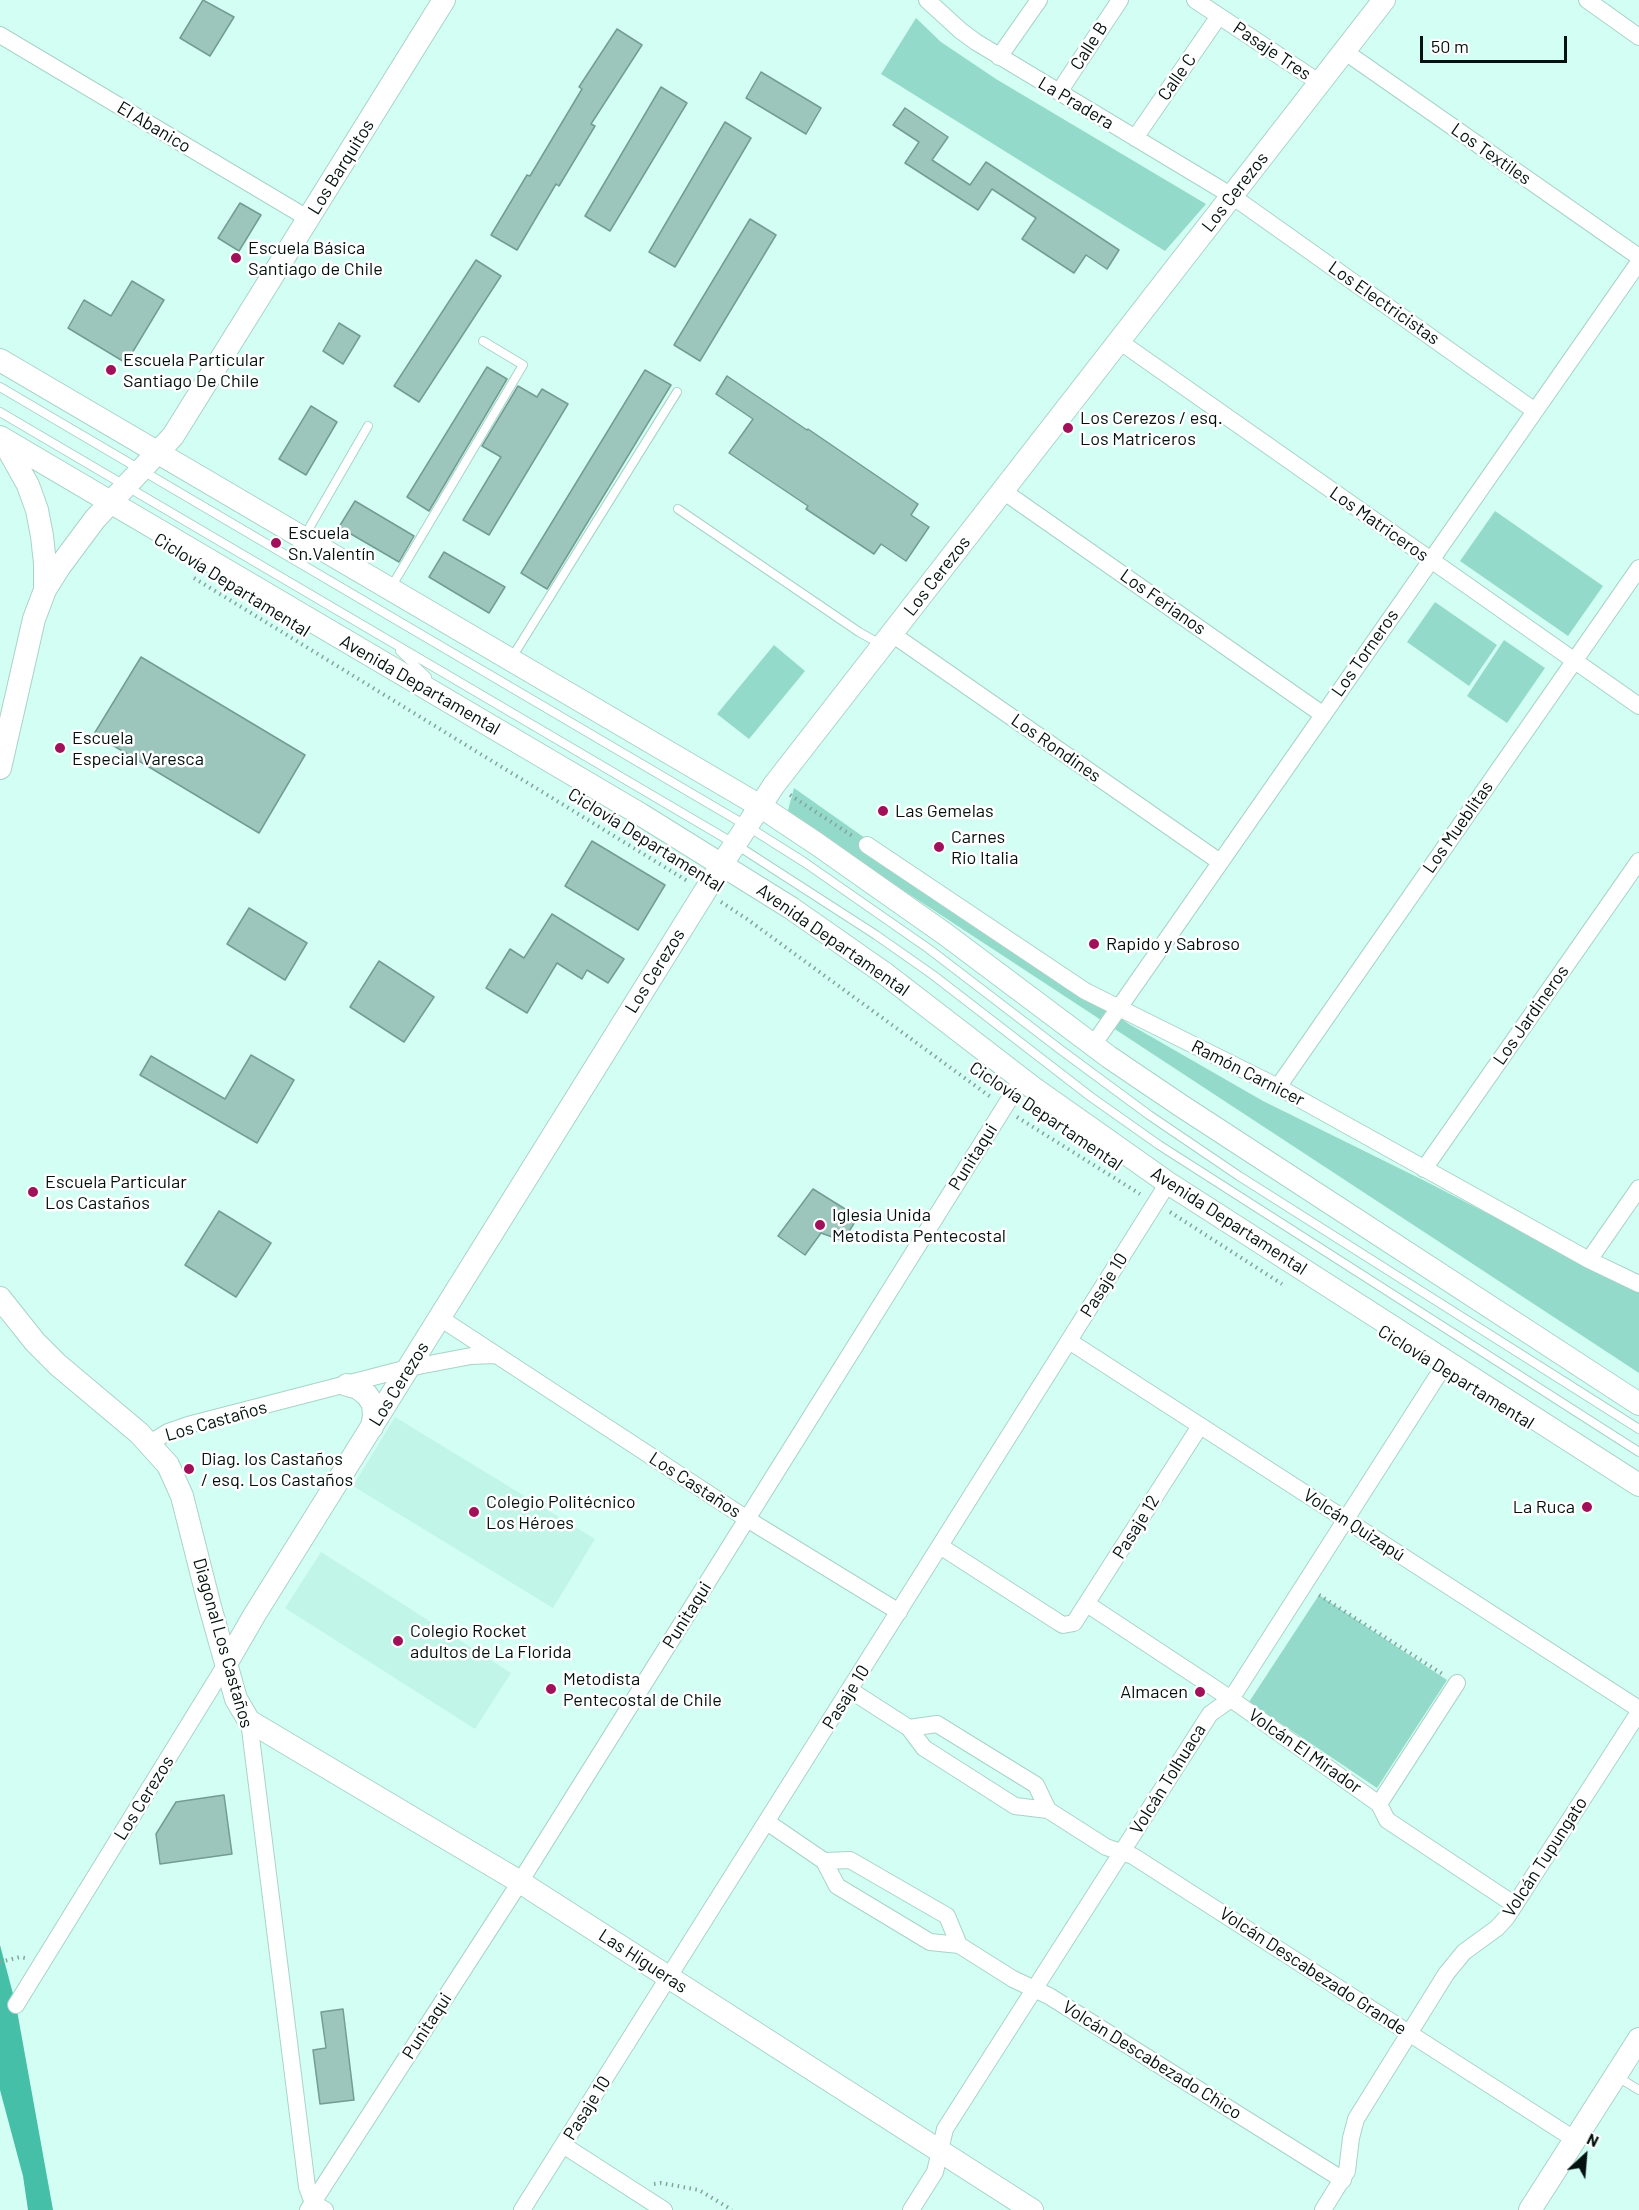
<!DOCTYPE html>
<html>
<head>
<meta charset="utf-8">
<style>
	body { margin:0 }
	#map { position:relative; width:1639px; height:2210px; overflow:hidden; background:#d3fef3; font-family:Barlow,sans-serif }
	canvas { display:block }
	.north { position:absolute; left:1555px; top:2126px; width:60px; height:60px; -webkit-text-stroke:4px #fff; paint-order:stroke; rotate:26deg; font-size:16px; font-weight:700; line-height:24px; text-align:center; color:#03120e }
	.north::after { content:''; display:block; margin:auto; width:21px; height:27px; background:#03120e; clip-path:polygon(50% 0,100% 100%,50% 72%,0 100%) }
	.scale { position:absolute; left:1420px; top:36px; width:147px; height:27px; box-sizing:border-box; border:3px solid #03120e; border-top:0; padding-left:8px; font-size:18px; line-height:21px; white-space:nowrap; color:#03120e; -webkit-text-stroke:4px #fff; paint-order:stroke }
</style>
</head>
<body>
<div id="map">
<canvas width="1639" height="2210"></canvas>
<div class="north">N</div>
<div class="scale">50 m</div>
</div>
<script>
const c = document.querySelector('canvas').getContext('2d');
c.lineJoin = 'round';
function fill(path, color) { c.fillStyle = color; c.fill(path, 'evenodd'); }
const shape = rows => new Path2D(rows.map(r => 'M' + r).join(''));
function trace(path, color, width, dash) { c.strokeStyle = color; c.lineWidth = width; c.lineCap = dash ? 'butt' : 'round'; c.setLineDash(dash || []); c.stroke(path); }
function write(font, color, halo, rows, align = 'center') {
  c.font = font + ' Barlow,sans-serif'; c.lineWidth = 5; c.setLineDash([]); c.textBaseline = 'middle'; c.strokeStyle = halo; c.fillStyle = color; for (const [text, x, y, turn = 0] of rows) {
    c.save(); c.translate(x, y); c.rotate((+turn || 0) * Math.PI / 180); c.textAlign = isNaN(turn) ? turn : align; if (halo) c.strokeText(text, 0, 0); c.fillText(text, 0, 0); c.restore();
  }
}
fill(shape([
	[395,1417,595,1539,553,1608,353,1486],
	[321,1552,511,1673,475,1729,285,1608]
]), '#c0f5e8');
fill(shape([
	[916,18,941,42,996,79,1206,204,1165,251,881,74],
	[1495,511,1603,586,1568,636,1460,561],
	[1435,602,1497,645,1469,686,1407,642],
	[1504,640,1545,668,1507,723,1467,696],
	[774,645,805,671,749,739,717,714],
	[794,788,1129,1024,1263,1101,1425,1181,1639,1292,1639,1373,787,814],
	[1319,1595,1447,1680,1377,1788,1249,1702]
]), '#94daca');
fill(shape([
	[0,1945,16,2005,53,2210,28,2210,23,2176,0,2090]
]), '#46bfa8');
const building = shape([
	[203,0,234,17,210,56,180,38,203,0],
	[617,29,642,45,591,124,595,126,559,186,556,184,517,250,491,235,527,175,530,176,582,89,579,87,617,29],
	[761,72,821,108,806,134,746,98,761,72],
	[661,87,687,103,610,231,585,216,661,87],
	[905,108,948,137,932,160,970,185,986,162,1119,250,1107,269,1086,255,1074,273,1022,239,1036,218,992,189,978,210,905,163,919,142,893,125,905,108],
	[725,122,751,138,675,267,649,252,725,122],
	[240,203,261,215,239,251,218,238,240,203],
	[750,219,776,235,700,361,674,345,750,219],
	[476,260,501,276,419,402,394,386,476,260],
	[132,281,164,300,126,363,68,328,84,300,111,316,132,281],
	[339,323,360,336,343,364,323,351,339,323],
	[487,367,507,379,429,511,407,497,487,367],
	[645,370,671,385,547,589,521,573,645,370],
	[727,376,807,430,808,429,918,504,911,515,929,527,906,561,881,544,874,554,806,509,808,506,729,453,753,419,716,394,727,376],
	[518,386,537,397,542,389,568,404,489,535,463,520,501,457,482,446,518,386],
	[311,406,337,422,306,475,279,459,311,406],
	[355,501,414,536,399,562,339,527,355,501],
	[444,552,505,587,489,613,429,577,444,552],
	[141,657,305,755,259,833,94,734,141,657],
	[592,841,665,885,638,930,565,886,592,841],
	[249,908,307,943,285,980,227,944,249,908],
	[552,914,624,959,608,983,587,970,582,979,557,963,527,1013,486,988,510,949,524,958,552,914],
	[379,961,434,997,404,1042,350,1007,379,961],
	[251,1055,294,1080,257,1143,140,1075,151,1056,225,1099,251,1055],
	[813,1189,858,1217,843,1241,821,1233,805,1255,778,1236,813,1189],
	[219,1211,271,1243,236,1297,185,1265,219,1211],
	[224,1795,232,1854,160,1864,156,1834,176,1802,224,1795],
	[343,2009,354,2100,320,2104,313,2050,326,2048,321,2012,343,2009]
]);
fill(building, '#9cc6bb');
trace(building, '#739c92', 1.5);
const lane = shape([
	[0,387,747,826,804,862,929,949,1061,1050,1149,1115,1239,1176,1639,1429],
	[0,412,735,844,876,935,933,975,1091,1097,1159,1145,1639,1452],
	[678,509,859,632,882,645],
	[304,537,368,426],
	[390,589,523,365,483,341],
	[400,651,427,677],
	[511,659,677,392],
	[1616,2076,1639,2090]
]);
const street = shape([
	[927,0,961,31,976,42,1232,196,1535,411],
	[1195,0,1320,83],
	[1587,0,1639,37],
	[0,35,309,219],
	[1344,51,1639,257],
	[999,57,1039,0],
	[1059,92,1120,0],
	[1135,138,1219,16],
	[1119,341,1639,706],
	[1003,491,1322,714],
	[892,634,1220,862],
	[867,845,1085,991,1278,1087,1589,1260,1639,1284],
	[1093,1045,1639,262],
	[1278,1087,1639,568],
	[1424,1169,1639,861],
	[1589,1260,1639,1188],
	[440,1318,747,1519,899,1612],
	[1069,1341,1639,1709],
	[150,1443,168,1432,188,1425,408,1368,471,1356,494,1355],
	[940,1546,1058,1622,1063,1625,1074,1623,1200,1426],
	[1087,1604,1231,1699,1379,1804,1387,1820,1515,1905],
	[850,1690,909,1728,937,1724,1036,1785,1048,1810,1106,1847,1133,1856,1574,2139],
	[249,1721,307,2187,313,2203,325,2210],
	[909,1728,924,1748,1015,1806,1048,1810],
	[1379,1804,1457,1683],
	[767,1822,824,1861,850,1860,947,1916,959,1945],
	[824,1861,837,1886,930,1942,959,1945,1013,1979,1049,1996,1343,2180],
	[16,2005,226,1664],
	[563,2145,664,2210],
	[308,2210,520,1882,1022,1079],
	[522,2210,1168,1183],
	[911,2210,935,2172,945,2129,1210,1714,1231,1699,1447,1361],
	[1323,2210,1347,2171,1351,2138,1356,2119,1446,1974,1464,1952,1497,1928,1507,1917,1639,1712]
]);
const secondary = shape([
	[0,360,760,806,817,844,945,934,1109,1057,1180,1105,1639,1404],
	[0,437,640,814,791,908,884,973,1032,1087,1168,1183,1639,1485],
	[4,442,28,485,37,510,42,536,45,563,45,590],
	[0,768,34,619,45,590,60,566,95,519,173,436,444,0],
	[0,1298,35,1342,58,1365,139,1433,168,1465,182,1496,209,1603,236,1699,249,1721,520,1882,1032,2210],
	[347,1385,358,1388,367,1395,373,1404,374,1416,372,1427],
	[226,1664,255,1614,722,864,774,785,1384,0],
	[1530,2210,1639,2039]
]);
trace(lane, '#a9d3c8', 10);
trace(street, '#a9d3c8', 18);
trace(secondary, '#a9d3c8', 24);
trace(shape([
	[194,578,689,882],
	[790,795,854,837],
	[721,902,747,919,992,1098],
	[1017,1117,1140,1194],
	[1170,1212,1282,1284],
	[1319,1595,1444,1675],
	[0,1962,20,1957,25,1958],
	[654,2184,661,2183,699,2190,732,2210]
]), '#83a49b', 4, [1.5, 4.5]);
trace(lane, '#fff', 8);
trace(street, '#fff', 16);
trace(secondary, '#fff', 22);
for (const [x, y, r, color] of [
	[236,258,6,"#a01159"],
	[111,370,6,"#a01159"],
	[1068,428,6,"#a01159"],
	[276,543,6,"#a01159"],
	[60,748,6,"#a01159"],
	[883,811,6,"#a01159"],
	[939,847,6,"#a01159"],
	[1094,944,6,"#a01159"],
	[33,1192,6,"#a01159"],
	[820,1225,6,"#a01159"],
	[189,1469,6,"#a01159"],
	[1587,1507,6,"#a01159"],
	[474,1512,6,"#a01159"],
	[398,1641,6,"#a01159"],
	[551,1689,6,"#a01159"],
	[1200,1692,6,"#a01159"]
]) { const dot = new Path2D(); dot.arc(x, y, r, 0, 2 * Math.PI); c.fillStyle = color; c.fill(dot); trace(dot, '#fff', 2); }
write('18px', '#03120e', '#fff', [
	["Calle B",1089,46,-57],
	["Pasaje Tres",1272,51,34],
	["Calle C",1177,77,-55],
	["La Pradera",1076,103,31],
	["El Abanico",154,127,31],
	["Los Textiles",1491,154,35],
	["Los Barquitos",341,167,-58],
	["Los Cerezos",1235,192,-52],
	["Los Electricistas",1384,303,35],
	["Los Matriceros",1379,524,35],
	["Los Cerezos",937,576,-52],
	["Ciclovía Departamental",232,585,32],
	["Los Ferianos",1163,602,35],
	["Los Torneros",1365,653,-55],
	["Avenida Departamental",420,685,30],
	["Los Rondines",1056,748,35],
	["Los Mueblitas",1458,827,-55],
	["Ciclovía Departamental",646,840,32],
	["Avenida Departamental",833,940,35],
	["Los Cerezos",655,971,-58],
	["Los Jardineros",1531,1015,-55],
	["Ramón Carnicer",1248,1073,27],
	["Ciclovía Departamental",1046,1116,34],
	["Punitaqui",973,1157,-58],
	["Avenida Departamental",1229,1221,33],
	["Pasaje 10",1104,1285,-58],
	["Ciclovía Departamental",1456,1377,32],
	["Los Cerezos",399,1384,-58],
	["Los Castaños",216,1421,-16],
	["Los Castaños",695,1485,33],
	["Volcán Quizapú",1354,1525,33],
	["Pasaje 12",1136,1527,-58],
	["Punitaqui",687,1615,-58],
	["Diagonal Los Castaños",223,1643,74],
	["Pasaje 10",846,1697,-58],
	["Volcán El Mirador",1305,1751,35],
	["Volcán Tolhuaca",1168,1779,-58],
	["Los Cerezos",144,1798,-58],
	["Volcán Tupungato",1545,1857,-57],
	["Las Higueras",643,1961,33],
	["Volcán Descabezado Grande",1313,1971,33],
	["Punitaqui",427,2026,-57],
	["Volcán Descabezado Chico",1152,2060,32],
	["Pasaje 10",587,2108,-58]
]);
write('18px', '#03120e', '#fff', [
	["Escuela Básica",248,248],
	["Santiago de Chile",248,269],
	["Escuela Particular",123,360],
	["Santiago De Chile",123,381],
	["Los Cerezos / esq.",1080,418],
	["Los Matriceros",1080,439],
	["Escuela",288,533],
	["Sn.Valentín",288,554],
	["Escuela",72,738],
	["Especial Varesca",72,759],
	["Las Gemelas",895,811],
	["Carnes",951,837],
	["Rio Italia",951,858],
	["Rapido y Sabroso",1106,944],
	["Escuela Particular",45,1182],
	["Los Castaños",45,1203],
	["Iglesia Unida",832,1215],
	["Metodista Pentecostal",832,1236],
	["Diag. los Castaños",201,1459],
	["/ esq. Los Castaños",201,1480],
	["Colegio Politécnico",486,1502],
	["Los Héroes",486,1523],
	["La Ruca",1575,1507,"right"],
	["Colegio Rocket",410,1631],
	["adultos de La Florida",410,1652],
	["Metodista",563,1679],
	["Pentecostal de Chile",563,1700],
	["Almacen",1188,1692,"right"]
], 'left');
</script>
</body>
</html>
